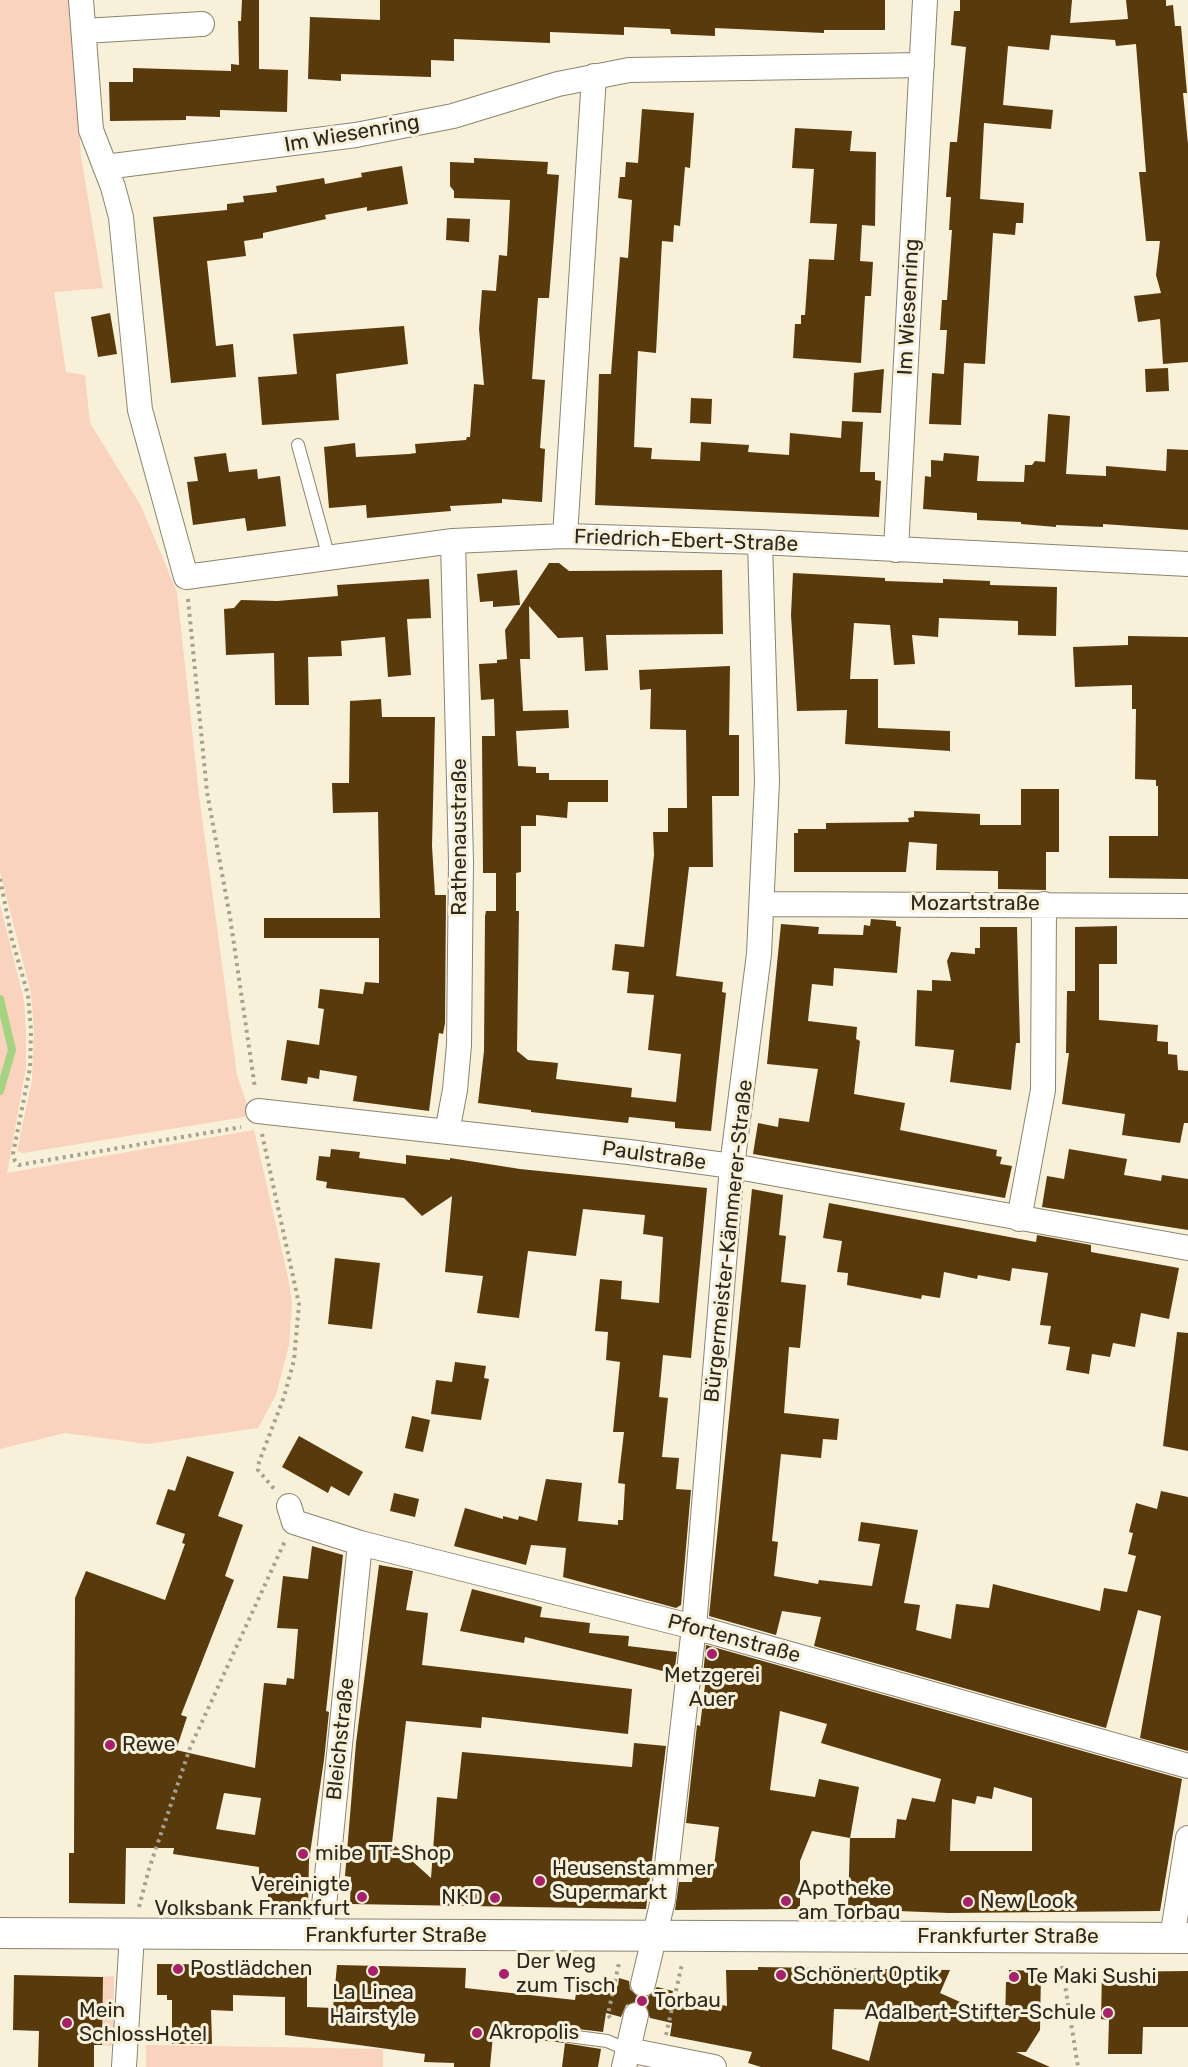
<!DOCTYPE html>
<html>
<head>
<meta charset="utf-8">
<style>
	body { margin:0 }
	canvas { display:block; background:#f8f0d8 }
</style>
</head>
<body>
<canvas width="1188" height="2067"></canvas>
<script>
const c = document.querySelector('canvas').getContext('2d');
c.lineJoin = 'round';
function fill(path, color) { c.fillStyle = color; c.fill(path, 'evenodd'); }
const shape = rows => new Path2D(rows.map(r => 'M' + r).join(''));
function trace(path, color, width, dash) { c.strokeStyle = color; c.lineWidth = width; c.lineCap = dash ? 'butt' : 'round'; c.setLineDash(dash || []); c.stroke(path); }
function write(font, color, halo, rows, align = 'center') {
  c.font = font + ' Rubik,sans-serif'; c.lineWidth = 6; c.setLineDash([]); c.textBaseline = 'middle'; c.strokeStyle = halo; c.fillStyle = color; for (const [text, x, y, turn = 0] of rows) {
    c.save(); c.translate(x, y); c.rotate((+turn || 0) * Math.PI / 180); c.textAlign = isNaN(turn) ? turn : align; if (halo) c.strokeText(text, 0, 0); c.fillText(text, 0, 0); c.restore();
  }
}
fill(shape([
	[0,0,70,0,81,156,103,288,54,292,66,372,85,375,90,423,141,506,177,592,199,795,237,1075,251,1116,23,1153,17,1151,32,1080,34,1029,31,993,0,872],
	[0,904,24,1000,26,1034,26,1068,7,1173,254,1130,288,1277,292,1303,289,1345,276,1395,258,1428,148,1444,65,1433,0,1449],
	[114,1976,113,2046,102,2045,103,1977],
	[146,2045,383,2049,383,2067,146,2067]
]), '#f9d3bd');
trace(shape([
	[0,999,12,1050,0,1091]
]), '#a6d381', 8);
fill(shape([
	[242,0,259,0,259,69,288,70,287,112,220,110,220,117,186,116,186,120,110,121,109,82,133,82,133,68,231,71,231,64,239,65,238,21,241,21],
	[380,0,885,0,885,30,824,30,824,33,715,28,715,36,671,34,670,29,624,27,624,35,550,32,550,43,454,39,454,61,431,60,431,77,341,74,341,81,308,79,310,17,380,20],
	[960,0,1072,0,1070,23,1128,19,1126,0,1166,0,1166,6,1173,5,1175,26,1181,26,1187,93,1183,93,1188,144,1188,362,1163,364,1160,319,1138,322,1134,296,1161,293,1156,275,1160,241,1146,241,1139,172,1146,172,1136,44,1116,46,1115,40,1051,35,1049,50,1008,46,1003,105,1053,110,1051,129,984,123,980,199,1024,203,1023,223,1016,223,1015,235,993,233,985,364,964,363,961,425,929,424,932,373,944,374,947,330,940,330,942,300,947,300,952,230,949,230,951,197,946,197,950,142,957,142,966,47,951,45,954,11,960,11],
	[642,109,694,113,690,168,685,167,680,226,674,225,673,242,662,241,656,353,638,351,634,447,652,448,651,459,700,461,701,442,749,445,748,452,789,455,790,433,841,438,842,421,863,422,860,472,875,472,875,480,881,481,879,517,595,505,599,374,611,374,620,257,628,258,632,200,618,198,620,177,625,177,626,162,638,163],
	[795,128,852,131,850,151,876,152,875,226,862,225,860,261,873,262,871,296,865,296,861,363,793,358,795,324,801,324,801,315,805,315,809,259,834,260,837,224,810,223,814,169,792,168],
	[474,158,548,162,547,174,559,175,549,298,538,298,532,379,545,380,540,448,545,449,542,502,502,499,502,503,450,506,451,511,367,518,366,505,329,508,324,447,355,443,356,457,409,454,416,453,415,444,466,440,467,437,470,437,474,384,484,385,479,329,482,290,496,291,499,255,507,256,510,200,454,198,454,191,450,186,450,162,474,163],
	[402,166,408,204,367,211,367,207,325,215,326,219,263,233,263,238,244,241,246,256,207,261,216,346,233,344,236,377,171,383,153,217,227,210,227,204,244,202,243,196,277,192,276,186,324,178,325,184,362,177,361,173],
	[447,218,470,219,469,242,446,240],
	[110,313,117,354,98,357,91,317],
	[404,326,408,364,336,374,339,420,262,425,258,377,297,374,293,334],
	[1168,368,1169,391,1146,392,1145,369],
	[884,369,881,413,852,412,854,373],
	[691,398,712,399,711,424,690,423],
	[1048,414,1070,416,1066,474,1106,476,1106,466,1166,471,1167,449,1188,450,1188,530,1103,524,1103,527,1056,525,1056,527,1021,524,1021,522,977,520,977,513,923,509,925,476,931,477,931,460,943,461,944,453,979,456,977,481,1024,482,1025,465,1032,465,1035,461,1045,462],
	[226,453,229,472,257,469,258,479,280,476,286,526,247,531,245,518,193,525,187,482,198,481,194,457],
	[549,563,559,563,569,571,722,570,723,634,606,635,608,670,585,671,583,637,558,638,529,606,530,659,520,659,523,711,568,710,569,728,516,731,518,766,536,767,536,773,549,773,549,780,608,780,608,802,568,802,567,818,536,815,536,826,521,826,521,872,516,873,516,911,519,911,517,1051,528,1060,558,1063,556,1079,632,1088,631,1097,676,1102,681,1054,648,1050,654,995,627,993,629,972,612,970,615,944,644,947,654,855,653,832,668,832,668,808,687,808,686,730,650,729,651,689,640,690,639,670,730,666,729,735,739,735,739,796,712,796,713,867,689,867,676,976,723,982,722,992,726,993,711,1131,675,1128,675,1122,629,1117,628,1123,531,1112,531,1110,478,1103,484,1051,485,916,486,911,496,911,496,873,483,873,482,736,495,736,494,699,481,700,479,664,497,663,497,660,507,659,505,630],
	[517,570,520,605,493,607,493,601,480,602,477,574],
	[793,573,885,578,885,581,943,583,943,579,990,581,990,585,1057,587,1056,636,1018,635,1018,621,939,618,938,637,912,635,915,664,894,665,890,625,854,623,850,679,878,679,878,728,950,731,950,751,845,744,847,710,797,711,791,615],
	[429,579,431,618,407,619,411,675,388,677,385,637,341,641,342,656,308,657,309,705,275,705,274,653,226,655,224,609,234,608,241,600,277,601,338,596,337,585],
	[1128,636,1188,637,1188,879,1109,878,1109,836,1158,836,1158,786,1156,786,1156,780,1135,779,1136,709,1132,709,1132,685,1075,687,1073,647,1128,645],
	[381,699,382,717,435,717,432,846,435,895,446,895,445,1023,443,1034,439,1033,429,1111,353,1101,357,1076,320,1070,319,1079,308,1077,307,1084,281,1080,287,1040,319,1045,324,1009,318,1008,320,989,363,994,365,982,379,983,379,938,264,938,264,918,380,918,378,812,333,813,332,783,349,783,350,701],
	[1021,789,1059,789,1059,852,1046,852,1046,890,998,889,998,871,936,870,937,844,909,842,906,872,794,872,794,833,798,833,798,829,826,829,826,823,909,822,908,818,914,817,914,811,980,814,980,825,1021,825],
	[871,919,896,921,896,926,901,927,897,973,834,968,833,986,812,984,808,1021,857,1027,856,1039,860,1041,854,1094,905,1103,900,1130,997,1150,996,1156,1002,1157,1000,1164,1012,1166,1005,1198,753,1154,758,1123,778,1127,779,1118,809,1122,818,1069,767,1064,781,924,819,927,818,934,863,935,864,925,870,926],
	[1117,926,1117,964,1099,964,1099,1020,1158,1025,1157,1041,1168,1042,1168,1054,1177,1055,1178,1070,1188,1071,1188,1123,1184,1123,1180,1143,1122,1135,1125,1114,1062,1104,1069,1053,1066,1053,1067,991,1075,991,1075,927],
	[980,927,1017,927,1020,1043,1016,1043,1011,1090,950,1082,954,1050,915,1046,917,990,932,991,932,980,951,981,947,961,951,952,975,954,975,948,980,948],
	[331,1149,360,1152,359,1158,406,1164,406,1155,450,1160,450,1158,520,1169,707,1188,691,1358,663,1355,659,1397,668,1398,662,1457,679,1458,676,1489,691,1490,681,1605,676,1608,563,1577,566,1548,531,1545,526,1565,454,1546,465,1508,503,1519,503,1516,518,1520,519,1516,537,1521,546,1479,582,1483,578,1521,618,1525,618,1520,623,1520,625,1484,618,1483,624,1432,613,1432,620,1362,606,1360,608,1332,595,1331,600,1279,622,1281,621,1299,659,1303,663,1237,643,1234,645,1215,583,1209,576,1256,528,1251,519,1318,477,1313,483,1276,445,1272,452,1196,422,1216,404,1198,326,1188,327,1182,316,1180,319,1156,330,1157],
	[1069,1149,1127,1159,1124,1175,1161,1181,1162,1175,1188,1179,1188,1230,1042,1207,1047,1176,1064,1179],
	[752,1189,783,1195,779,1235,786,1236,781,1282,806,1285,800,1348,789,1347,784,1413,839,1419,837,1440,823,1439,821,1458,781,1454,772,1541,778,1542,774,1576,818,1584,819,1580,872,1586,880,1544,858,1541,861,1522,918,1530,904,1603,920,1605,916,1630,951,1639,956,1604,989,1608,993,1584,1100,1611,1104,1588,1127,1592,1136,1556,1128,1554,1133,1533,1129,1532,1136,1503,1157,1509,1161,1491,1188,1497,1188,1751,1140,1738,1161,1616,1138,1610,1106,1728,814,1646,821,1617,782,1611,776,1635,709,1616],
	[829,1203,1036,1242,1037,1235,1091,1245,1091,1252,1179,1268,1169,1319,1141,1313,1135,1347,1113,1343,1110,1357,1092,1354,1089,1374,1066,1370,1070,1347,1048,1344,1051,1326,1040,1325,1048,1273,1012,1268,1010,1281,978,1275,977,1279,944,1272,940,1298,922,1295,921,1299,847,1285,848,1273,837,1272,842,1241,823,1238],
	[335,1258,380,1263,372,1329,328,1324],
	[1177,1332,1188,1333,1188,1451,1163,1446],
	[455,1362,486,1366,484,1378,489,1379,481,1420,431,1414,436,1380,452,1382],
	[412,1416,430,1420,423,1452,405,1448],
	[299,1436,363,1472,349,1496,331,1486,328,1493,282,1467],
	[187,1456,234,1472,218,1516,243,1525,225,1576,234,1580,181,1715,187,1717,176,1750,255,1768,264,1683,286,1685,287,1678,294,1679,298,1629,277,1628,283,1576,308,1579,312,1546,343,1555,326,1711,329,1712,324,1760,309,1860,308,1906,268,1905,268,1884,259,1884,259,1867,173,1854,174,1848,126,1848,125,1904,69,1903,69,1853,74,1853,75,1598,86,1571,165,1600,185,1544,182,1543,185,1534,156,1524,168,1489,175,1491],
	[224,1793,261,1798,255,1835,216,1829],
	[394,1493,419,1499,415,1517,390,1511],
	[379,1565,413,1571,406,1610,428,1613,422,1665,632,1689,628,1734,482,1717,481,1728,406,1721,392,1843,431,1878,437,1797,457,1799,462,1752,632,1767,634,1743,666,1746,646,1909,350,1904,351,1877,345,1876,356,1743],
	[472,1589,542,1607,540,1617,590,1623,589,1633,629,1636,628,1646,677,1652,673,1682,670,1681,671,1673,525,1637,524,1643,460,1631],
	[706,1645,1182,1779,1160,1911,949,1913,848,1909,850,1838,812,1831,800,1861,800,1909,675,1910,679,1882,692,1882,693,1874,713,1874,719,1827,686,1823,697,1725,700,1726,705,1685,702,1685],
	[780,1711,827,1724,821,1743,941,1779,935,1802,912,1798,906,1820,897,1819,895,1838,850,1838,859,1787,819,1779,815,1797,770,1790],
	[994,1787,1032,1798,1032,1851,950,1851,952,1799,975,1804,977,1796,992,1799],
	[157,1964,307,1965,307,2007,333,2008,337,1965,466,1968,465,1988,575,2000,578,1981,618,1986,619,1978,629,1981,630,1989,639,1998,648,1997,657,1987,673,1991,670,2004,708,2011,709,2009,721,2011,722,2005,727,2006,726,1970,758,1970,758,1967,950,1970,940,1993,1005,2022,1006,1982,1009,1982,1009,1970,1041,1971,1040,2030,1026,2052,1016,2052,1050,2067,761,2067,748,2063,752,2052,670,2036,672,2023,650,2018,646,2005,639,2001,626,2005,621,2017,606,2013,603,2032,570,2028,562,2031,561,2039,564,2043,601,2049,598,2067,562,2067,565,2043,493,2035,490,2067,454,2067,454,2063,424,2062,425,2054,285,2035,285,1997,233,1995,233,2011,211,2010,212,2044,172,2044,172,2000,167,2000,167,1995,157,1995],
	[834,2009,882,2010,869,2061,832,2049],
	[1188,1971,1188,2027,1143,2027,1142,2054,1108,2054,1109,2020,1101,2019,1102,1972],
	[14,1975,103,1977,102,2045,94,2045,94,2067,38,2067,39,2031,13,2030]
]), '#583a0d');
const service = shape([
	[298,445,329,558],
	[569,2036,607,2041,628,2050]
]);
const minor = shape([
	[81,0,91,130,113,187,121,217,140,410,186,577,453,541,565,536,760,542,1188,564],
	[84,31,202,24],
	[105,167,356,135,453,116,558,84,629,70,922,65],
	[565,536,594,76],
	[896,550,925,0],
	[763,904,1188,906],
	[258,1111,629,1152,732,1166,1188,1248],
	[447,1132,455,1090,459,1045,461,862,453,541],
	[1019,1219,1043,1090,1044,904],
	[289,1506,294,1522,360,1543,694,1627,1188,1766],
	[321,1936,360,1543],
	[1172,1938,1188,1838],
	[643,1984,663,1900,694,1627,732,1166,759,954,767,781,760,542],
	[628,2050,714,2067],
	[124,2067,132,1934],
	[624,2067,636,2015]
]);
const tertiary = shape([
	[0,1933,1188,1938]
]);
trace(service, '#8b846f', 14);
trace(minor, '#8b846f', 26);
trace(tertiary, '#8b846f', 32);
trace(shape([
	[188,599,207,792,230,917,255,1088],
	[0,879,12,939,28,995,31,1031,30,1068,13,1154,15,1161,19,1165,241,1127],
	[262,1134,299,1304,294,1360,284,1397,259,1462,258,1470,275,1490],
	[139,1907,149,1869,190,1748,285,1541],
	[1062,1966,1078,2067],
	[610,2018,608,2014,619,1963],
	[666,2035,682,1964]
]), '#a6a08e', 4, [3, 4.5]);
trace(service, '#fff', 12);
trace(minor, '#fff', 24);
trace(tertiary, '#fff', 30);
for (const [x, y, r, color] of [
	[712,1654,6,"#a7216a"],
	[110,1745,6,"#a7216a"],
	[303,1854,6,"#a7216a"],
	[540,1881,6,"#a7216a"],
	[362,1897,6,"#a7216a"],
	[495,1898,6,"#a7216a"],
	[786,1901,6,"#a7216a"],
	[968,1902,6,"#a7216a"],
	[178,1969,6,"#a7216a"],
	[373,1971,6,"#a7216a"],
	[504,1974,6,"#a7216a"],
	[781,1975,6,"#a7216a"],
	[1014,1977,6,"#a7216a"],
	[642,2001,6,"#a7216a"],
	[1108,2013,6,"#a7216a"],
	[67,2023,6,"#a7216a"],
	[477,2033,6,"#a7216a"]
]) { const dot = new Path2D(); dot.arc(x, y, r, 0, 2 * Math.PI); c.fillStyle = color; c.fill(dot); trace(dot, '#f8f0d8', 2); }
write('21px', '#2b281f', '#f8f0d8', [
	["Im Wiesenring",352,134,-10],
	["Im Wiesenring",909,307,-87],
	["Friedrich-Ebert-Straße",686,541,2],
	["Rathenaustraße",460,837,-90],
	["Mozartstraße",975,904],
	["Paulstraße",654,1156,8],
	["Bürgermeister-Kämmerer-Straße",729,1241,-84],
	["Pfortenstraße",734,1639,15],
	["Bleichstraße",341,1739,-84],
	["Frankfurter Straße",396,1936],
	["Frankfurter Straße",1008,1937]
]);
write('21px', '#2b281f', '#f8f0d8', [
	["Metzgerei",712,1676,"center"],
	["Auer",712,1700,"center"],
	["Rewe",122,1745],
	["mibe TT-Shop",315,1854],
	["Heusenstammer",552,1869],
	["Supermarkt",552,1893],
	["Vereinigte",350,1885,"right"],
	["Volksbank Frankfurt",350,1909,"right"],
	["Apotheke",798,1889],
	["am Torbau",798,1913],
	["NKD",483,1898,"right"],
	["New Look",980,1902],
	["Der Weg",516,1962],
	["zum Tisch",516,1986],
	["Postlädchen",190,1969],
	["Schönert Optik",793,1975],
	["Te Maki Sushi",1026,1977],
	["La Linea",373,1993,"center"],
	["Hairstyle",373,2017,"center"],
	["Torbau",654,2001],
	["Mein",79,2011],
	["SchlossHotel",79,2035],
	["Adalbert-Stifter-Schule",1096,2013,"right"],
	["Akropolis",489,2033]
], 'left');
</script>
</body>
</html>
